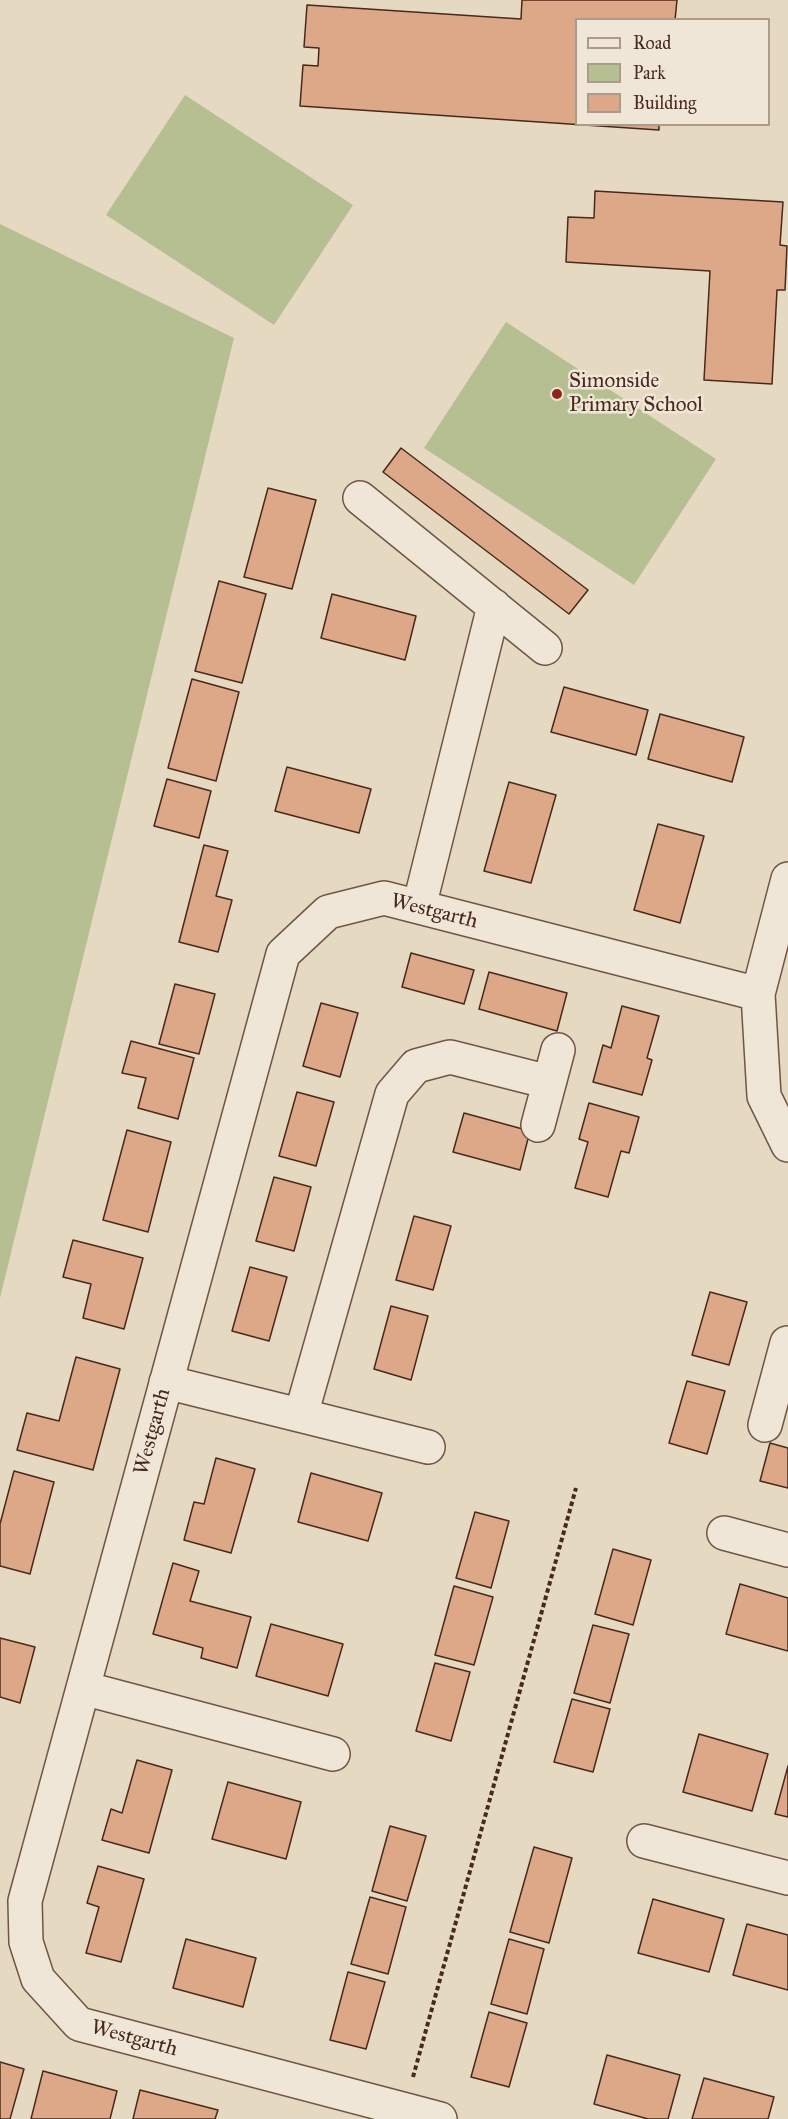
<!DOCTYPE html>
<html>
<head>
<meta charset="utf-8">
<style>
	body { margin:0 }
	#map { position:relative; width:788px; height:2119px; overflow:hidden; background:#e6d9c1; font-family:"IM FELL Great Primer",serif }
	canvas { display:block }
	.legend { position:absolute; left:575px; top:18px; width:195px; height:108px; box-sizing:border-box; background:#efe6d7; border:2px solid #ac9a8c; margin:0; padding:8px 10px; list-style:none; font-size:18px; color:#48291c }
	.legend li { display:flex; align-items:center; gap:12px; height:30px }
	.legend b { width:30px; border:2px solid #ac9a8c }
</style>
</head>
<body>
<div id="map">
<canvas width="788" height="2119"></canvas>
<ul class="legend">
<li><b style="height:8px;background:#efe6d7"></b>Road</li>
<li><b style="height:16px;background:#b6bf92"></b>Park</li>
<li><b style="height:16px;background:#dda888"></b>Building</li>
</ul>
</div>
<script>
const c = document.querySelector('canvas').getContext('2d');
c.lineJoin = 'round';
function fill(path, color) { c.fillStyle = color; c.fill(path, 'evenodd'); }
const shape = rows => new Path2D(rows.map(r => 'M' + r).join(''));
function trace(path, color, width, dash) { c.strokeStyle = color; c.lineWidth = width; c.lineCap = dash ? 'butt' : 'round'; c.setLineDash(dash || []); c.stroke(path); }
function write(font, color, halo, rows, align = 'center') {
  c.font = font + ' "IM FELL Great Primer",serif'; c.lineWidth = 5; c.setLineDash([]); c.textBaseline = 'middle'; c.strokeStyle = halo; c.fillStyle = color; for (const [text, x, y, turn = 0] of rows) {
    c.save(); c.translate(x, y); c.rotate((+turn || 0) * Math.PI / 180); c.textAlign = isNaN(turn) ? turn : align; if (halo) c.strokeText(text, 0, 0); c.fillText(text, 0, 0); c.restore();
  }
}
fill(shape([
	[185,95,353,205,274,325,106,215],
	[0,224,234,338,0,1298],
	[506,322,716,459,634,585,424,448]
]), '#b6bf92');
const building = shape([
	[522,0,677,0,675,20,576,20,576,124,659,124,659,130,300,106,303,65,318,66,319,48,304,47,307,5,521,19,522,0],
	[595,191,783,202,780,245,787,246,785,290,777,290,772,384,704,380,710,271,566,262,568,217,594,218,595,191],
	[401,448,588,590,569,614,383,472,401,448],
	[268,488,316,500,292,589,244,577,268,488],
	[219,581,266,594,242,683,195,671,219,581],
	[332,594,416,616,405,660,321,638,332,594],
	[192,679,239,692,216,781,168,768,192,679],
	[564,687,648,710,636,755,551,732,564,687],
	[660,714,744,737,732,782,648,759,660,714],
	[287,767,371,789,359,833,275,811,287,767],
	[167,779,211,791,199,838,154,826,167,779],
	[509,782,556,795,531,883,484,871,509,782],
	[658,824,704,836,680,923,634,910,658,824],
	[204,845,228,851,216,896,232,900,218,952,179,942,204,845],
	[411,953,474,970,464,1004,402,987,411,953],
	[489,972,567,993,557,1031,479,1009,489,972],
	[175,984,215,994,199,1054,159,1044,175,984],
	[321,1003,358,1013,340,1077,303,1066,321,1003],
	[622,1006,659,1016,647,1058,652,1060,642,1095,593,1082,603,1045,611,1048,622,1006],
	[131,1041,194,1058,178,1119,138,1108,146,1078,122,1073,131,1041],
	[297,1092,334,1102,316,1166,279,1156,297,1092],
	[589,1103,639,1117,629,1153,621,1151,608,1197,575,1188,588,1142,579,1139,589,1103],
	[464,1113,530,1131,520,1170,453,1152,464,1113],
	[127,1130,171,1142,148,1232,103,1220,127,1130],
	[274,1177,311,1187,294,1251,256,1241,274,1177],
	[414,1216,451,1226,433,1290,396,1280,414,1216],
	[73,1240,143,1258,124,1329,83,1318,91,1284,63,1277,73,1240],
	[250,1267,287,1277,269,1341,232,1331,250,1267],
	[710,1292,747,1302,729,1365,692,1355,710,1292],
	[391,1306,428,1316,411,1380,374,1369,391,1306],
	[76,1357,120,1369,93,1470,17,1450,27,1413,59,1421,76,1357],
	[687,1381,725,1391,707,1454,669,1443,687,1381],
	[770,1443,788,1448,788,1488,760,1481,770,1443],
	[216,1458,255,1469,231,1553,184,1540,194,1502,204,1504,216,1458],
	[14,1471,54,1482,30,1574,0,1566,0,1524,14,1471],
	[311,1473,382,1493,368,1541,298,1522,311,1473],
	[475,1512,509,1521,491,1588,456,1578,475,1512],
	[613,1549,651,1560,633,1625,595,1614,613,1549],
	[173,1563,199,1571,190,1601,251,1617,237,1668,201,1658,203,1648,153,1634,173,1563],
	[740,1584,788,1598,788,1651,726,1634,740,1584],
	[454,1586,493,1597,474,1665,435,1655,454,1586],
	[271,1624,343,1644,328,1696,256,1676,271,1624],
	[593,1625,629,1634,610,1703,574,1693,593,1625],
	[0,1638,35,1647,20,1703,0,1697,0,1638],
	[435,1663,470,1672,451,1741,416,1731,435,1663],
	[572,1699,610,1709,593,1772,554,1762,572,1699],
	[699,1734,768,1754,752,1811,683,1792,699,1734],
	[137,1760,172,1770,149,1853,102,1840,111,1809,122,1813,137,1760],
	[788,1766,788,1817,775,1814,788,1766],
	[228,1782,301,1802,286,1859,212,1839,228,1782],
	[390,1826,426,1836,407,1901,372,1891,390,1826],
	[534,1847,572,1858,549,1943,510,1932,534,1847],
	[98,1866,144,1879,121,1962,86,1953,99,1907,87,1903,98,1866],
	[370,1897,406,1907,388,1974,351,1964,370,1897],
	[653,1899,724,1919,709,1972,638,1953,653,1899],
	[747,1924,788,1935,788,1990,733,1975,747,1924],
	[186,1939,256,1958,243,2007,173,1988,186,1939],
	[509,1939,544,1949,527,2014,491,2004,509,1939],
	[348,1972,385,1982,366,2049,330,2040,348,1972],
	[489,2012,527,2023,509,2087,471,2077,489,2012],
	[607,2055,680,2075,668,2119,648,2119,594,2104,607,2055],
	[0,2062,24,2069,10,2119,0,2119,0,2062],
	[43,2071,117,2091,110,2119,31,2119,43,2071],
	[704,2078,774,2097,768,2119,692,2119,704,2078],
	[140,2090,218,2110,215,2119,133,2119,140,2090]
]);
fill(building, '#dda888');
trace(building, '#48291c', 1.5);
const minor = shape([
	[360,498,545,648],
	[788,879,758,994,764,1096,788,1145],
	[419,907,494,606],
	[538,1125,558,1050],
	[166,1382,428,1447],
	[301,1415,392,1094,416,1066,450,1057,549,1082],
	[765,1425,787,1343],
	[724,1533,788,1550],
	[83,1688,333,1754],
	[644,1841,788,1878],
	[440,2119,79,2024,38,1979,26,1942,25,1901,283,954,328,912,384,898,758,994]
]);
trace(minor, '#705545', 36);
trace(shape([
	[413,2077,576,1488]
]), '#48291c', 4, [4.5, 3]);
trace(minor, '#efe6d7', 33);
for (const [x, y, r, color] of [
	[557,394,6,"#8f2418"]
]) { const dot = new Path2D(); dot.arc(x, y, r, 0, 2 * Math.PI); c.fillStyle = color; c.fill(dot); trace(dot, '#efe6d7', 2); }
write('21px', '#48291c', '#efe6d7', [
	["Simonside",569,382],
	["Primary School",569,406]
], 'left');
write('21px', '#48291c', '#efe6d7', [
	["Westgarth",434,912,14],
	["Westgarth",153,1432,-75],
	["Westgarth",134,2039,15]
]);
</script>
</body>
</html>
